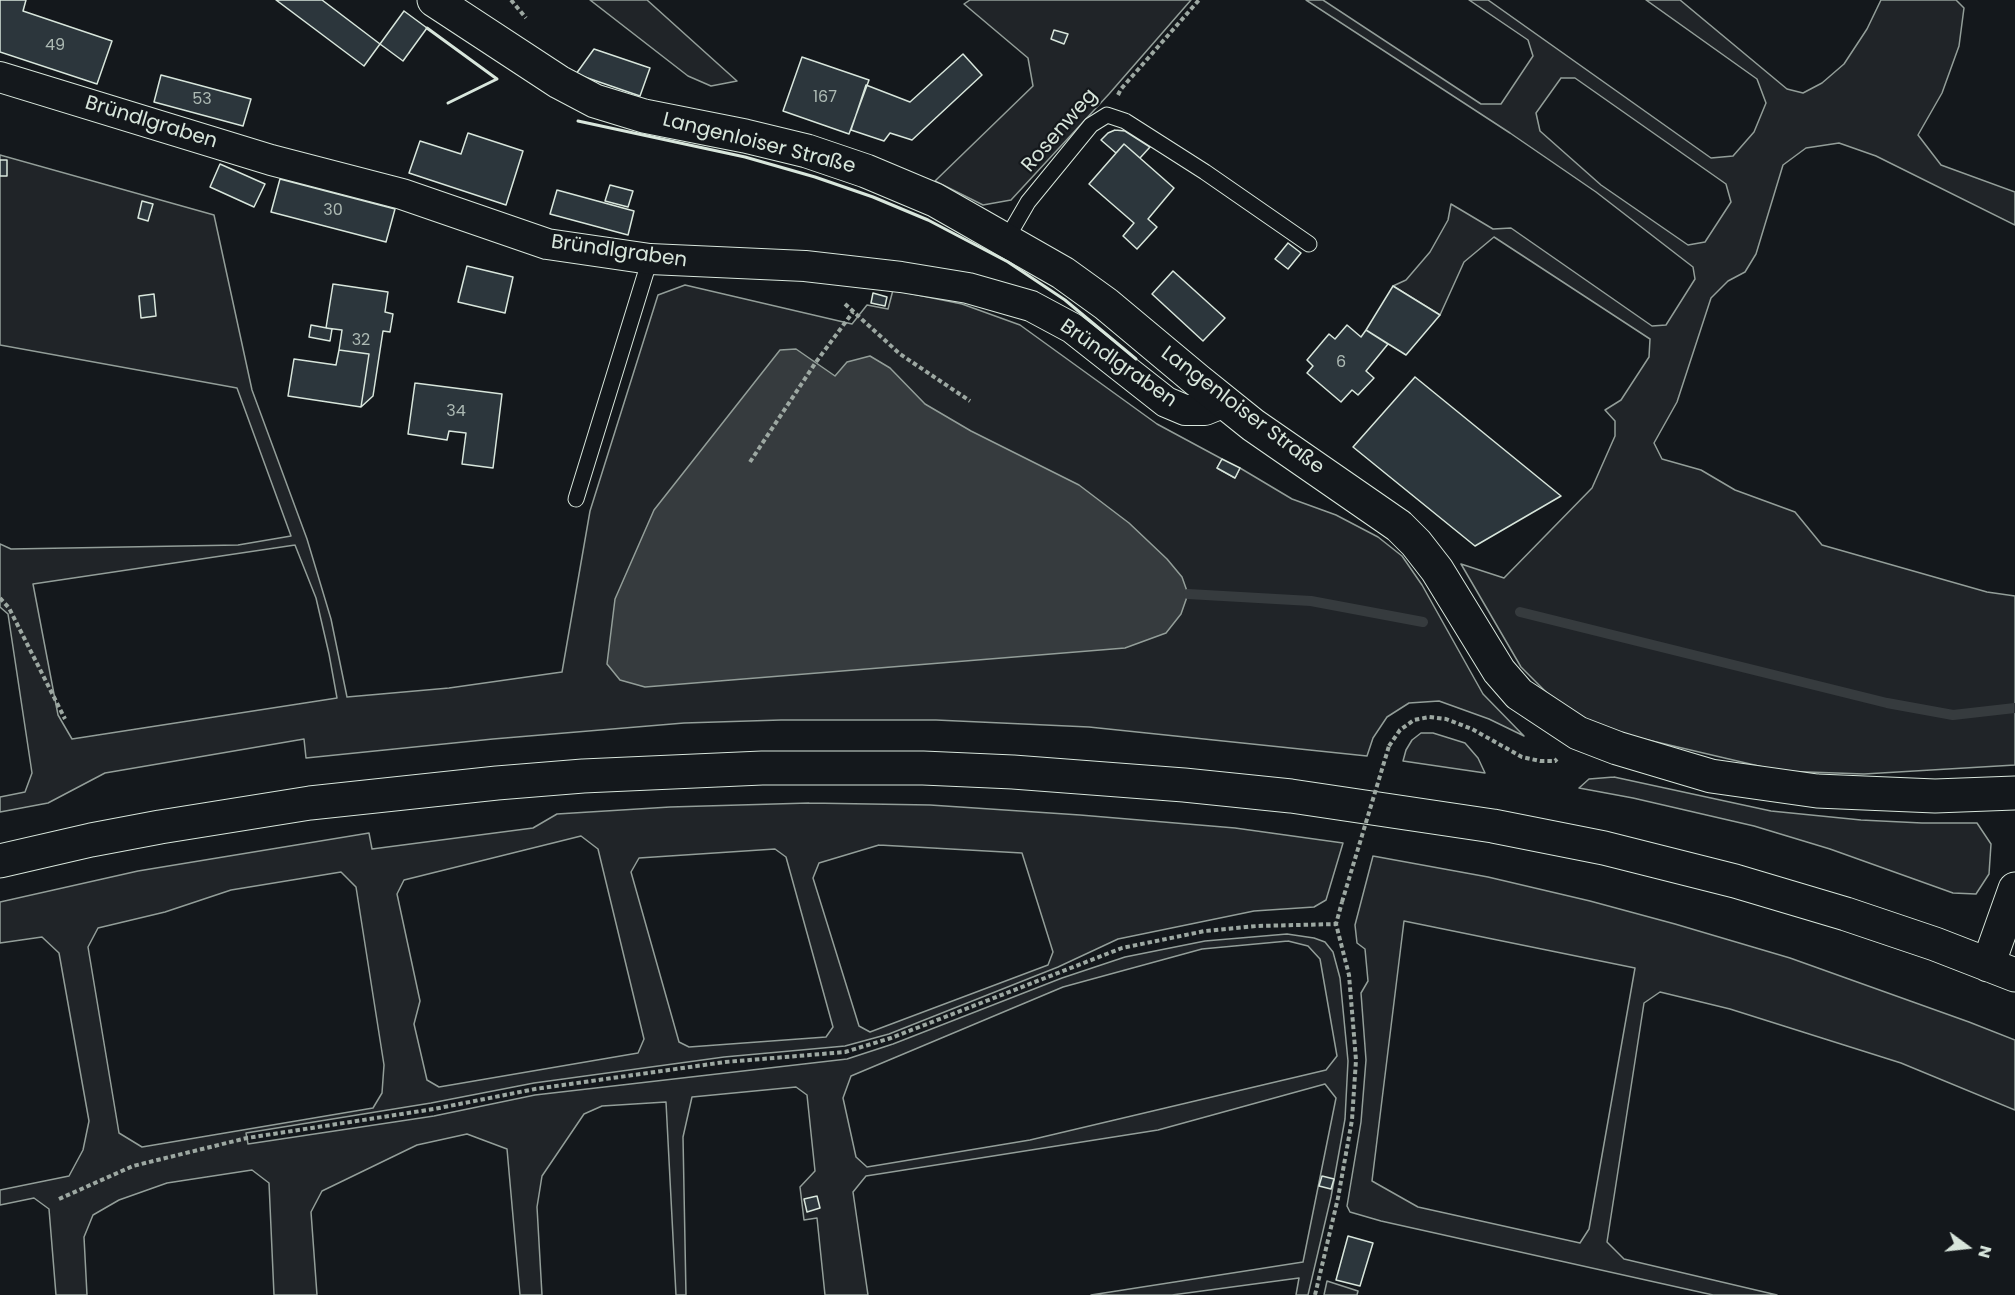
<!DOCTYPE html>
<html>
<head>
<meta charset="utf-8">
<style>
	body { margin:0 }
	#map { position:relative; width:2015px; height:1295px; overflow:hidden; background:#14181c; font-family:Poppins,sans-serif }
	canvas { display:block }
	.north { position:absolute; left:1937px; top:1217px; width:60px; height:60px; -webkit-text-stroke:4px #14181c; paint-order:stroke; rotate:105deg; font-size:16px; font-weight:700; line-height:24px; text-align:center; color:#d8e6dc }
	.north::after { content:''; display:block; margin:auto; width:21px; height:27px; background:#d8e6dc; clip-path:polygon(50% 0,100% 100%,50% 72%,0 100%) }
</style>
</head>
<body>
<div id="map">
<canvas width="2015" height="1295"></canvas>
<div class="north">N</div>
</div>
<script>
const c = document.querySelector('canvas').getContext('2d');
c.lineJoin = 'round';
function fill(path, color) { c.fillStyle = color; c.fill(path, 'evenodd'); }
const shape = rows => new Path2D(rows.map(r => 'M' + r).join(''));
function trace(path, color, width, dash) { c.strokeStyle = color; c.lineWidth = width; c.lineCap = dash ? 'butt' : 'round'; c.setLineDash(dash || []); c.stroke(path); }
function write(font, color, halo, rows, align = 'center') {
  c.font = font + ' Poppins,sans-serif'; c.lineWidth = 4.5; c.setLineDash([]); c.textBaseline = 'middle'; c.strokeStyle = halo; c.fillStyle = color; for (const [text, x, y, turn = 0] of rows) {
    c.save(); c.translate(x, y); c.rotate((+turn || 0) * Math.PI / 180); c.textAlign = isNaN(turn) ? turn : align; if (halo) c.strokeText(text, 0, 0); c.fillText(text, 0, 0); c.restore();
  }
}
const green = shape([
	[590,0,647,0,737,81,711,86,688,76,590,0],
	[970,0,1191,0,1109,94,1011,200,983,205,935,181,1033,86,1028,58,964,4,970,0],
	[1306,0,1323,0,1481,104,1501,104,1533,56,1528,40,1469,0,1488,0,1711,158,1733,156,1754,132,1766,103,1757,79,1646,0,1680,0,1787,89,1803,93,1822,83,1844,64,1867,29,1881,0,1956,0,1964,8,1959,46,1942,93,1918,135,1941,165,2015,192,2015,225,1876,156,1839,143,1806,148,1783,165,1756,254,1745,272,1728,281,1711,298,1677,402,1654,443,1662,459,1701,470,1735,490,1795,512,1822,545,1987,592,2015,596,2015,765,1864,774,1780,771,1601,729,1550,696,1521,667,1461,564,1504,578,1592,488,1615,436,1615,421,1605,410,1621,400,1649,357,1650,339,1494,237,1464,262,1440,315,1393,286,1406,280,1430,252,1448,220,1451,204,1493,229,1511,228,1652,326,1666,325,1695,279,1693,267,1596,192,1510,133,1306,0],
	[1561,78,1575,78,1726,184,1731,202,1705,242,1688,245,1601,185,1540,131,1536,113,1561,78],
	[0,155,214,215,252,390,307,539,331,619,347,697,449,688,562,672,590,511,658,295,685,285,852,324,867,305,888,309,893,290,962,304,1020,325,1157,424,1222,459,1217,468,1235,478,1240,468,1292,499,1336,515,1378,537,1402,556,1422,585,1483,694,1524,736,1489,719,1439,701,1409,703,1387,717,1373,738,1367,756,1089,727,936,720,781,720,684,723,493,739,306,758,304,739,105,773,48,803,0,812,0,797,25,792,32,773,8,614,0,607,0,544,11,549,238,545,291,536,237,388,0,345,0,155],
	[295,545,316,598,329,654,337,698,72,739,58,715,33,584,295,545],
	[1421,733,1433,733,1465,743,1478,758,1485,773,1403,761,1406,750,1412,740,1421,733],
	[1614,777,1771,811,1861,820,1922,823,1977,823,1991,844,1989,874,1976,894,1953,893,1830,849,1754,826,1633,798,1579,788,1589,779,1614,777],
	[809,803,930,805,1080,815,1235,828,1343,843,1326,900,1314,907,1254,911,1118,939,1058,967,889,1034,845,1046,724,1057,534,1083,431,1103,246,1133,248,1144,434,1116,535,1095,847,1059,893,1044,1062,978,1125,957,1205,941,1287,934,1314,938,1325,942,1333,952,1340,978,1348,1061,1345,1119,1331,1197,1308,1295,1296,1295,1299,1278,1172,1295,1091,1295,1303,1262,1336,1098,1325,1084,1158,1130,866,1176,853,1192,868,1295,825,1295,817,1218,804,1220,800,1187,815,1171,807,1095,796,1087,692,1097,683,1137,686,1295,676,1295,666,1102,602,1106,584,1114,542,1176,537,1207,542,1295,520,1295,507,1149,467,1134,417,1145,322,1191,311,1212,317,1295,274,1295,269,1183,252,1170,167,1183,119,1200,93,1215,84,1237,87,1295,56,1295,49,1209,34,1198,0,1205,0,1190,69,1176,83,1150,89,1121,59,953,42,937,0,943,0,902,138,871,369,833,372,849,533,828,557,814,670,807,809,803],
	[581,836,598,849,644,1039,638,1053,439,1087,427,1080,414,1024,420,1001,397,894,404,880,581,836],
	[879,845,1022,853,1053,952,1048,965,870,1032,859,1026,813,878,819,863,879,845],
	[775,849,786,857,833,1027,826,1037,689,1047,679,1042,631,872,639,858,775,849],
	[341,872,356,887,384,1065,382,1093,373,1108,142,1147,119,1133,88,947,98,928,165,912,231,890,341,872],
	[1288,941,1308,946,1320,959,1337,1056,1326,1070,1030,1140,867,1167,856,1157,843,1098,851,1076,1063,987,1202,949,1288,941],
	[1373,856,1488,877,1590,901,1675,924,1790,958,1969,1022,2015,1040,2015,1110,1901,1063,1730,1009,1660,992,1644,1003,1607,1242,1624,1259,1777,1295,1713,1295,1381,1221,1350,1212,1347,1206,1361,1122,1366,1060,1361,993,1368,981,1365,949,1357,943,1355,925,1373,856],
	[1404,921,1635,968,1589,1229,1580,1243,1418,1207,1372,1181,1404,921],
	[1327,1281,1358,1291,1357,1295,1324,1295,1327,1281]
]);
fill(green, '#202428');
trace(green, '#939e99', 1.5);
const water = shape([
	[796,349,835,376,847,362,870,356,890,368,925,404,971,431,1079,485,1129,523,1167,559,1182,577,1188,594,1181,614,1166,633,1125,648,645,687,620,680,607,664,615,599,654,510,780,350,796,349]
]);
fill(water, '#363b3e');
trace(water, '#939e99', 1.5);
trace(shape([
	[1188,594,1311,601,1423,622],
	[1520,612,1887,703,1953,715,2015,708]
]), '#363b3e', 10);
const building = shape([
	[0,0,26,0,23,11,112,41,97,84,0,52,0,0],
	[276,0,322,0,380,44,364,66,276,0],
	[404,11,427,28,403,61,380,44,404,11],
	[1054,30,1068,34,1064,44,1051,39,1054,30],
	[594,49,650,68,640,96,576,74,594,49],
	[963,54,982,75,912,140,890,133,884,141,851,130,866,85,910,102,963,54],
	[802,57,869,80,849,134,783,111,802,57],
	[161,75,251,99,243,126,154,102,161,75],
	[1115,130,1125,131,1150,147,1140,158,1124,144,1116,153,1101,140,1108,133,1115,130],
	[468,133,523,151,506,205,409,173,420,141,461,154,468,133],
	[1124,144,1174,188,1148,219,1157,227,1137,249,1123,236,1134,223,1089,184,1124,144],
	[0,160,7,160,7,176,0,176,0,160],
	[220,164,265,184,254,207,210,187,220,164],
	[280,179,395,209,386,242,271,212,280,179],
	[610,185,633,191,628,207,605,201,610,185],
	[557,190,634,211,628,235,550,214,557,190],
	[142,201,153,204,148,221,138,218,142,201],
	[1288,243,1301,253,1288,269,1275,259,1288,243],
	[467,266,513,277,505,313,458,302,467,266],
	[1173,271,1225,318,1203,341,1152,294,1173,271],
	[333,284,388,292,385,312,393,314,390,332,383,331,373,396,361,407,369,354,339,350,342,330,326,328,333,284],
	[1393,286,1440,315,1406,355,1366,330,1393,286],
	[873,293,887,297,885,306,871,303,873,293],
	[154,294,156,316,141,318,139,296,154,294],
	[311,325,332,329,330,341,309,337,311,325],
	[1347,325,1361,337,1366,330,1388,344,1366,371,1374,378,1358,395,1352,390,1341,402,1307,373,1313,366,1307,360,1329,334,1335,339,1347,325],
	[339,350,369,354,361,407,288,396,294,359,336,365,339,350],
	[1415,377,1561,496,1475,546,1353,447,1415,377],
	[415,383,502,394,493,468,462,464,466,433,449,431,447,440,408,434,415,383],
	[1222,459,1240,468,1235,478,1217,468,1222,459],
	[1322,1176,1334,1179,1331,1189,1319,1186,1322,1176],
	[817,1196,820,1208,807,1212,804,1199,817,1196],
	[1348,1236,1373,1243,1360,1286,1336,1280,1348,1236]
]);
fill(building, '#2c363c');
trace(building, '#d8e6dc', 1.5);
const service = shape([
	[1006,240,1028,202,1091,125,1107,115,1125,121,1205,172,1309,244],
	[576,499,650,259]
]);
const minor = shape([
	[0,77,271,160,402,194,547,244,650,259,805,266,901,277,968,288,1031,306,1072,328,1166,402,1185,410,1205,410,1225,402]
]);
const tertiary = shape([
	[434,0,559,82,595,101,644,116,745,136,807,151,866,171,935,200,1063,273,1106,304,1197,380,1253,425,1399,526,1416,543,1437,570,1499,671,1519,694,1578,733,1617,748,1711,776,1817,791,1935,796,2015,793]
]);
const primary = shape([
	[0,861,91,840,160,827,310,803,497,783,583,776,762,768,923,768,1013,772,1184,785,1291,796,1493,826,1604,848,1735,881,1846,914,1935,944,2015,975],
	[1988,965,2015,889]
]);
trace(service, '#d8e6dc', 17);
trace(minor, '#d8e6dc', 32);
trace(tertiary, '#d8e6dc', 35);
trace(primary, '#d8e6dc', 35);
trace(shape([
	[511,0,526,18],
	[1118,95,1121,89,1199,0],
	[845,304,900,354,970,401],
	[750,462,816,362,853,312],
	[0,598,9,608,65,719],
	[1389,746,1400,730,1414,720,1429,717,1446,719,1472,729,1522,757,1540,761,1555,761,1557,759],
	[59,1199,133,1166,247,1138,434,1109,535,1089,725,1062,845,1052,891,1038,1122,948,1205,931,1257,926,1336,924],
	[1315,1295,1338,1198,1352,1120,1356,1060,1349,975,1336,924,1342,902]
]), '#9da8a2', 4, [4.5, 3]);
trace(service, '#14181c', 15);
trace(minor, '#14181c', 30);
trace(tertiary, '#14181c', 33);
trace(primary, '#14181c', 33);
trace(shape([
	[1342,902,1389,746]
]), '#9da8a2', 4, [4.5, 3]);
trace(shape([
	[427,28,497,79,448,103],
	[578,121,745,157,815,177,873,197,928,220,1008,262,1065,300,1136,359]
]), '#d8e6dc', 3);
write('16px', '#adbab4', null, [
	["49",55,46],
	["167",825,98],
	["53",202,100],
	["30",333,211],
	["32",361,341],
	["6",1341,363],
	["34",456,412]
]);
write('20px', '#d8e6dc', '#14181c', [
	["Bründlgraben",151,123,17],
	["Rosenweg",1060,131,-49],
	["Langenloiser Straße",759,144,14],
	["Bründlgraben",619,252,8],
	["Bründlgraben",1118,364,35],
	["Langenloiser Straße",1242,411,37]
]);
</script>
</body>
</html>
